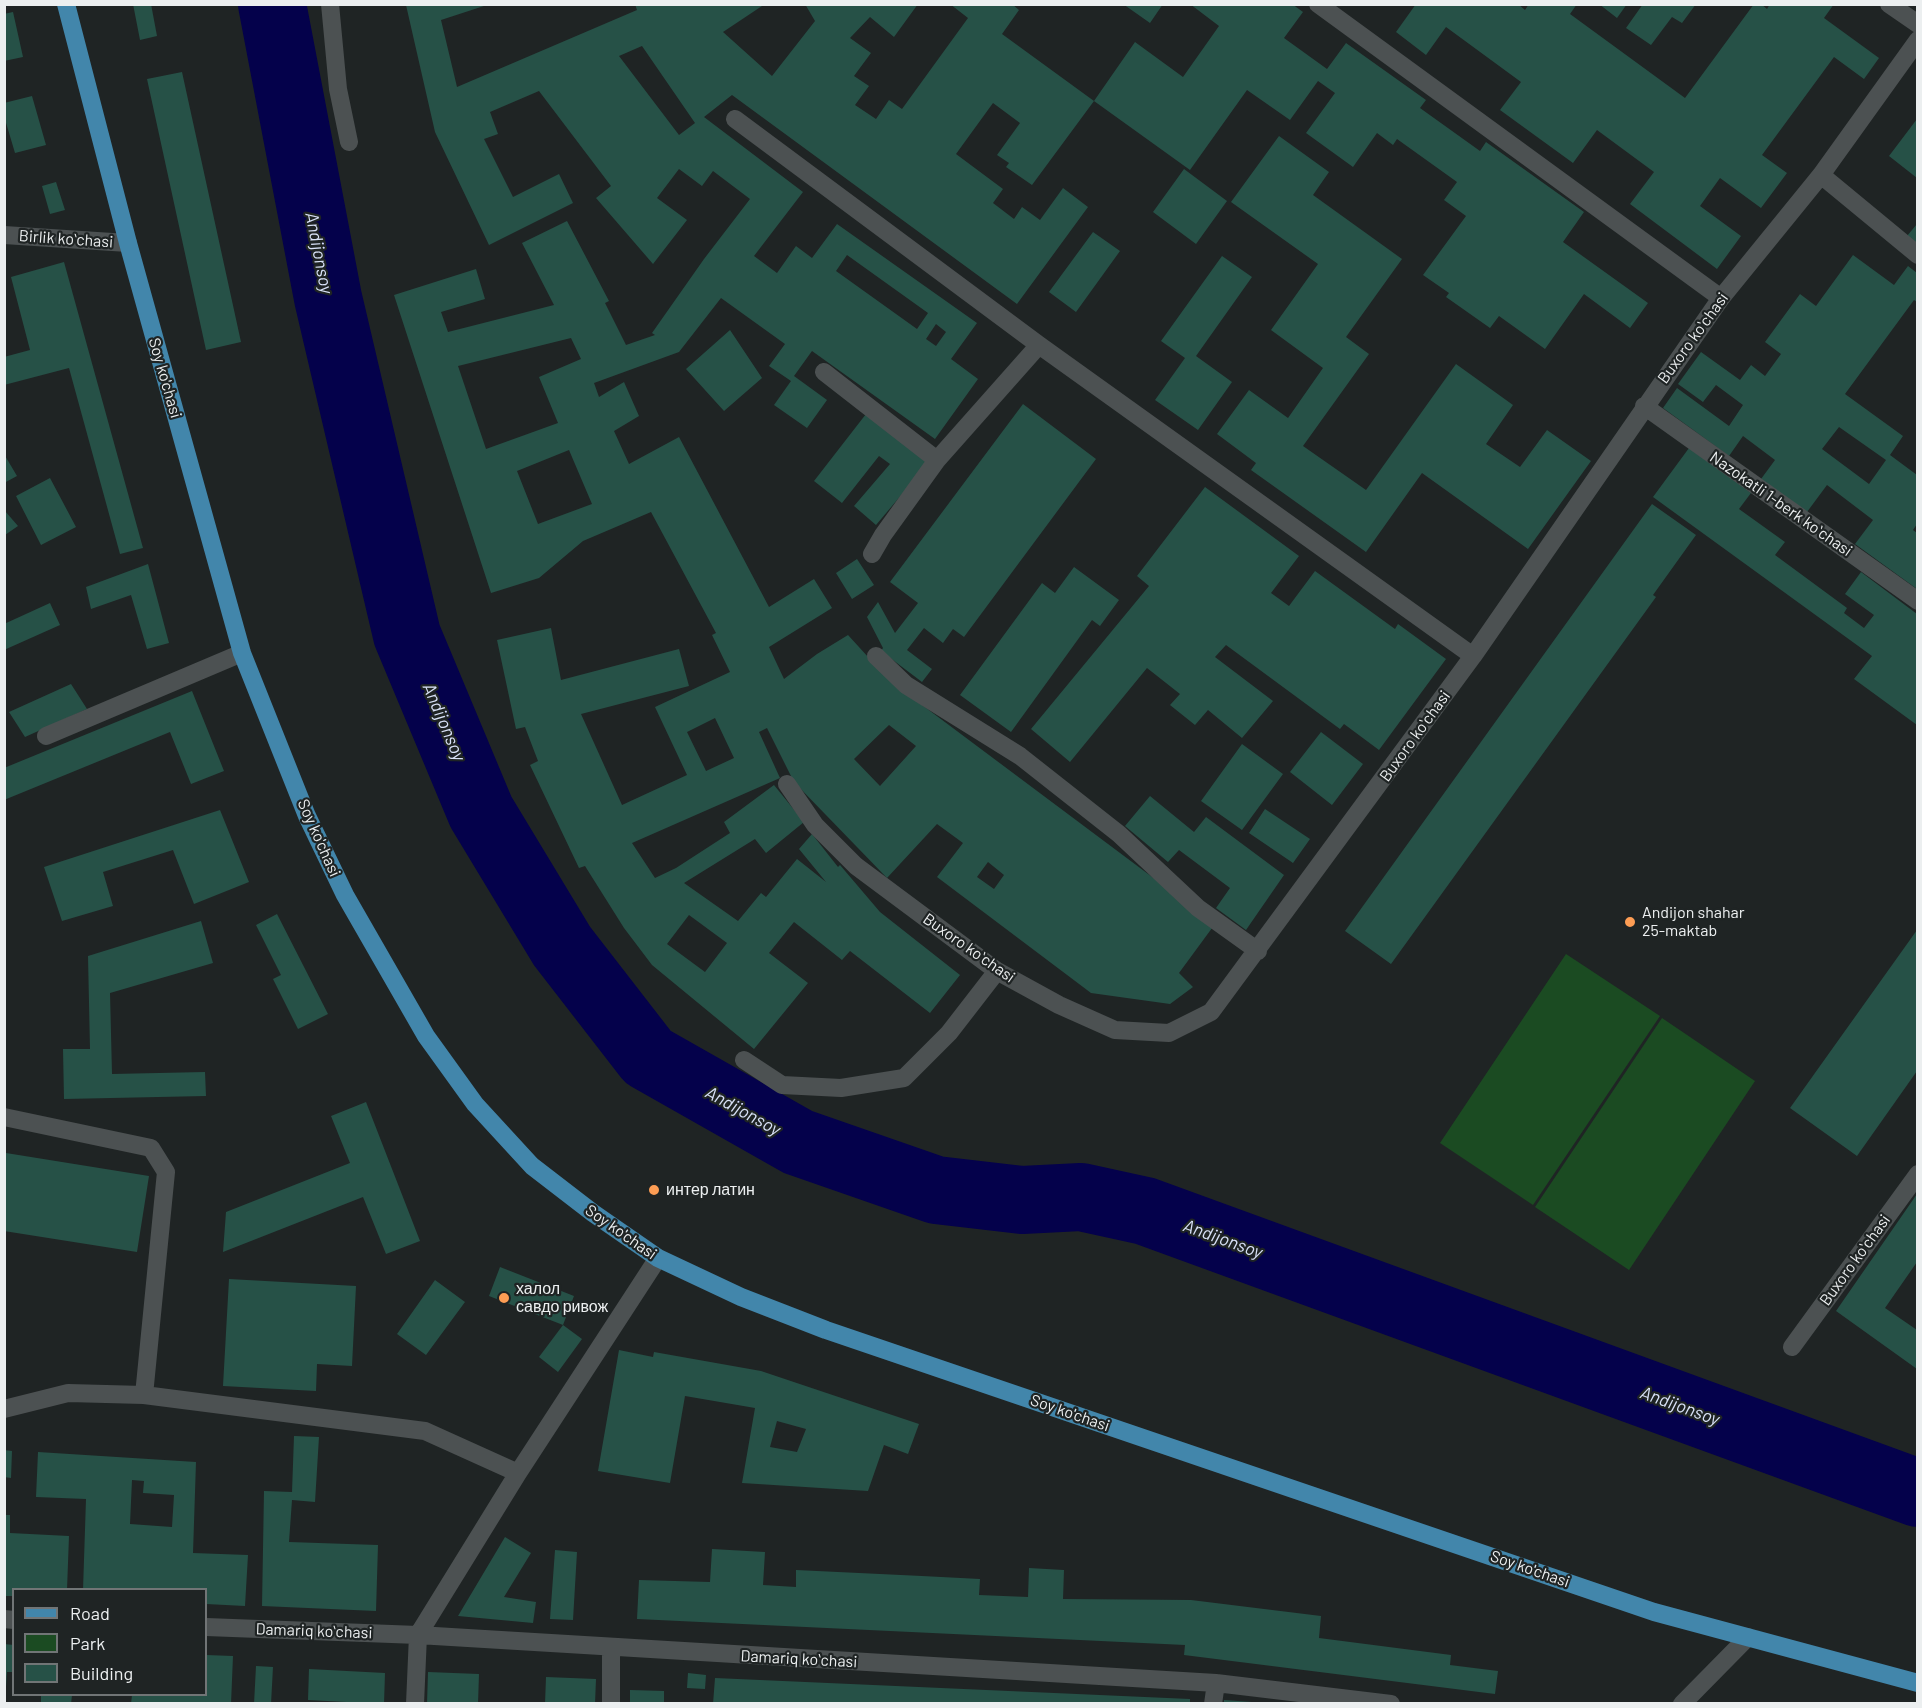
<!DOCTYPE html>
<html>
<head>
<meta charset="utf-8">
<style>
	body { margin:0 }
	#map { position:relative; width:1922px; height:1708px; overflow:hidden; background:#1f2424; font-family:Barlow,sans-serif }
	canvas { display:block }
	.frame { position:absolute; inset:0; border:6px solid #eceff0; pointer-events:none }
	.legend { position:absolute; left:12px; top:1588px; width:195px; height:108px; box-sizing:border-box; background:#1f2424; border:2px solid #717576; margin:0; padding:8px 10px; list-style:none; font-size:18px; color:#eceff0 }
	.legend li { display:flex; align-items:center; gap:12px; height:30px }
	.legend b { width:30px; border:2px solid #717576 }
</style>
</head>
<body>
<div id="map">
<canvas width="1922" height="1708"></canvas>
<div class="frame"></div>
<ul class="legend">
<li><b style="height:8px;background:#4286ab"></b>Road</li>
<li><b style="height:16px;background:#1b4b22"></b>Park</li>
<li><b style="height:16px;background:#265147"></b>Building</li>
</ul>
</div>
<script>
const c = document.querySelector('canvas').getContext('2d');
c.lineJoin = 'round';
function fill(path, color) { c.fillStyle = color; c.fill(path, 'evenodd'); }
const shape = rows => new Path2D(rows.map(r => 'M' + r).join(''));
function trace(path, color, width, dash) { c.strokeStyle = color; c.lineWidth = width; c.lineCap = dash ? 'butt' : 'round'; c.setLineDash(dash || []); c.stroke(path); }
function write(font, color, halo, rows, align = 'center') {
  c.font = font + ' Barlow,sans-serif'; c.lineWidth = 4.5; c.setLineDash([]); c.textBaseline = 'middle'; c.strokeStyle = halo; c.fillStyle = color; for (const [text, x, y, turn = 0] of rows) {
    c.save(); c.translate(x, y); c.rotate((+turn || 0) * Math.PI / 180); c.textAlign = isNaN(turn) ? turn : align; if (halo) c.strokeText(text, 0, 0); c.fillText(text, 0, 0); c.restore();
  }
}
fill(shape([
	[1566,954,1660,1016,1533,1205,1440,1143],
	[1662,1018,1755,1081,1629,1270,1535,1207]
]), '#1b4b22');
trace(shape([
	[272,4,328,298,407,635,481,812,562,946,648,1057,798,1142,936,1190,1022,1200,1081,1197,1145,1211,1918,1493]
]), '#04014b', 68);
fill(shape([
	[133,4,151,4,157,36,140,40],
	[635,4,765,4,723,32,772,76,815,21,805,4,918,4,894,37,870,17,850,38,871,53,854,76,869,86,855,105,876,119,889,100,902,109,968,18,950,4,1012,4,1019,10,1002,34,1094,101,1135,42,1183,77,1219,26,1190,4,1292,4,1303,12,1284,38,1327,69,1346,43,1426,100,1420,108,1480,151,1486,142,1584,212,1563,242,1648,303,1630,328,1584,294,1545,349,1499,316,1490,328,1446,297,1449,293,1423,275,1466,216,1444,200,1457,182,1397,139,1393,145,1377,133,1353,167,1306,133,1335,93,1318,81,1290,120,1247,90,1190,170,1094,101,1032,185,1006,167,1009,163,997,155,1020,123,993,103,956,154,1003,189,993,203,1014,219,1022,207,1040,220,1063,188,1088,207,1017,304,732,95,704,117,803,192,754,256,777,273,796,246,812,258,837,224,977,323,951,359,978,379,935,439,812,351,794,376,827,400,807,428,774,405,791,381,769,366,785,344,721,298,679,352,594,383,599,397,624,382,639,416,614,431,629,464,679,437,769,607,814,579,832,608,769,647,784,679,817,654,848,635,890,681,1215,924,1179,973,1193,987,1170,1004,1091,993,937,877,963,843,937,824,887,878,794,782,767,728,759,732,780,778,632,843,655,878,676,868,730,833,724,822,774,785,804,822,766,853,755,839,684,883,738,921,761,893,766,897,797,859,826,882,799,849,812,834,838,867,840,865,880,912,960,975,930,1013,850,951,842,960,794,922,769,953,808,983,754,1049,652,965,624,928,585,866,579,868,530,765,538,761,525,727,516,729,497,640,551,628,561,680,679,649,689,686,581,714,622,805,687,775,655,707,730,672,712,635,716,633,651,512,583,541,539,578,491,593,394,295,476,269,485,299,441,312,448,332,554,305,522,243,567,221,609,301,605,303,626,345,655,335,652,333,704,259,750,199,713,171,702,186,679,169,657,198,687,220,653,264,596,198,611,186,539,91,490,112,498,134,484,139,513,197,559,174,573,203,489,245,435,132,406,5,487,5,441,20,457,87,637,10],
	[642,46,695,123,679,135,619,56],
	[847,255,928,313,917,329,836,271],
	[936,324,946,332,936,346,926,339],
	[571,338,581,359,539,377,558,423,486,449,458,366],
	[569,450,592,504,538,524,517,471],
	[715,718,734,758,706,771,687,732],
	[889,725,916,746,880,786,854,759],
	[988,862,1004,875,994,889,977,877],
	[689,915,727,943,705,972,667,944],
	[1123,4,1163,4,1150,23],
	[1416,4,1518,4,1525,10,1529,4,1577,4,1570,14,1685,98,1754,4,1761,4,1767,9,1770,4,1834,4,1824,18,1879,58,1864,79,1834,57,1762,155,1787,173,1761,208,1720,178,1700,206,1741,236,1717,269,1630,204,1654,172,1597,130,1573,163,1500,110,1521,82,1446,27,1426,55,1396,32],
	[1599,4,1627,4,1617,18],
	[1643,4,1696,4,1682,23,1672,17,1651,45,1626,28],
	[13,12,23,57,4,61,4,14],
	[182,72,241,342,206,350,147,79],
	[32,96,46,145,15,153,4,116,4,103],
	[1917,119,1917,178,1889,156],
	[1279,136,1329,172,1313,195,1402,259,1346,337,1369,354,1303,446,1366,490,1456,364,1513,405,1486,444,1520,467,1547,430,1591,461,1528,549,1422,473,1366,552,1251,470,1256,463,1217,434,1249,390,1288,418,1323,368,1271,330,1318,264,1231,202],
	[1184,169,1227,201,1196,244,1153,212],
	[56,182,65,210,50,214,42,186],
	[1917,224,1917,244,1907,236],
	[1093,232,1120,251,1076,312,1049,292],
	[1853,255,1894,285,1908,266,1917,273,1917,302,1914,300,1845,394,1903,436,1890,455,1917,475,1917,524,1913,530,1917,533,1917,589,1855,544,1873,520,1827,485,1807,512,1761,479,1775,460,1743,436,1729,456,1663,408,1677,388,1729,426,1743,405,1716,385,1703,402,1678,384,1701,352,1740,380,1751,365,1765,376,1781,354,1765,342,1800,294,1816,306],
	[1839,427,1886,460,1869,484,1822,449],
	[1222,256,1252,277,1196,356,1232,382,1198,430,1155,400,1185,358,1161,341],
	[64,262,143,548,120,554,69,368,4,385,4,357,30,350,11,277],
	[730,330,762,378,724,411,686,369],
	[1023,404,1096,459,964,637,953,629,943,643,924,628,907,650,932,669,922,682,881,651,883,648,867,617,878,602,895,633,918,603,890,582],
	[866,414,929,462,876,525,854,506,890,464,879,456,842,503,814,481],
	[1689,448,1751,493,1739,509,1785,542,1775,555,1847,608,1844,613,1864,628,1874,615,1845,594,1861,572,1917,614,1917,725,1854,679,1872,656,1653,497],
	[4,454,17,476,4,483],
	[50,478,76,527,41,545,16,496],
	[1205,487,1299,556,1271,593,1289,606,1315,571,1395,629,1398,624,1446,659,1379,750,1344,724,1340,729,1226,645,1215,657,1273,701,1242,738,1208,710,1195,725,1170,705,1180,694,1147,668,1070,762,1031,729,1149,586,1137,576],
	[1652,504,1696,535,1653,595,1656,597,1391,964,1345,931],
	[5,511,18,526,5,535],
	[857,559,874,585,852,599,836,573],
	[148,564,169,643,147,649,131,595,91,609,86,587],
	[1074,567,1119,600,1100,626,1092,620,1011,732,960,695,1042,583,1055,593],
	[50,603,60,625,4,650,4,624],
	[71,684,87,709,25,737,9,712],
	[192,691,224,771,191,784,170,732,4,800,4,768],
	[1321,732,1363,764,1332,805,1290,772],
	[1242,744,1283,774,1242,830,1201,801],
	[1150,796,1194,832,1206,817,1284,875,1246,930,1216,908,1230,888,1179,850,1168,862,1125,826],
	[1265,809,1310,839,1293,863,1249,833],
	[220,810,249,882,194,904,173,850,103,872,113,906,62,921,44,867],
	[277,914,328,1014,298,1029,273,979,281,975,256,925],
	[201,921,213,963,110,993,112,1074,205,1072,206,1096,64,1099,63,1049,90,1049,88,956],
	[1917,930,1917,1071,1857,1156,1790,1108],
	[366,1102,420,1241,386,1254,363,1197,223,1252,226,1212,350,1163,331,1116],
	[6,1153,149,1176,137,1252,4,1231],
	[1917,1194,1917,1262,1885,1308,1917,1330,1917,1369,1836,1311],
	[500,1267,574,1296,563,1325,489,1296],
	[229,1279,356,1286,352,1366,317,1364,316,1391,223,1386],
	[435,1280,465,1302,426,1355,397,1334],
	[563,1325,582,1339,558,1372,539,1357],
	[619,1350,653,1357,654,1352,761,1371,919,1424,908,1454,884,1445,868,1491,742,1483,755,1408,685,1396,670,1483,598,1471],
	[777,1421,806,1429,797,1452,770,1447],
	[294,1436,319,1437,315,1502,292,1500,289,1542,378,1545,376,1611,262,1606,264,1491,292,1492],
	[4,1450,12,1451,11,1478,4,1477],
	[38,1452,196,1462,193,1553,248,1555,245,1606,206,1604,206,1590,83,1590,86,1499,36,1497],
	[132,1480,144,1481,143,1493,174,1495,172,1527,130,1524],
	[4,1515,10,1515,10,1533,69,1536,67,1590,14,1590,14,1596,4,1596],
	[505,1537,531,1553,504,1597,536,1602,533,1623,458,1616],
	[712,1549,765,1552,763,1585,796,1587,796,1570,922,1576,980,1579,979,1595,1028,1597,1029,1568,1064,1570,1063,1599,1191,1600,1321,1616,1319,1638,1451,1655,1450,1665,1498,1671,1495,1694,1184,1655,1185,1645,637,1619,639,1580,710,1582],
	[555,1550,577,1552,573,1620,550,1619],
	[4,1644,14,1645,14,1672,7,1672,6,1687],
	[206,1655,233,1656,231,1704,131,1704,132,1695,206,1695],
	[256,1666,273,1667,271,1704,254,1704],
	[309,1669,385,1673,384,1704,308,1700],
	[428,1672,479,1674,478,1704,427,1704],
	[688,1673,706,1675,705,1689,687,1688],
	[546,1677,596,1679,595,1704,545,1704],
	[715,1678,1190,1699,1190,1704,713,1704],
	[630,1690,664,1691,664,1704,630,1704],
	[41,1695,72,1695,71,1704,41,1704],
	[1224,1700,1252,1702,1252,1704,1224,1704]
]), '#265147');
trace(shape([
	[330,4,338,89,349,142],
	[1318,4,1721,298],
	[1889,4,1918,24],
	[735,119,1039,345,1473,656],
	[1821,175,1918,255],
	[4,235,128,243],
	[824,372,937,460],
	[1644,406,1918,601],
	[872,554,883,535,937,460,1039,345],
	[876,656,906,685,1020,756,1119,834,1198,908,1258,951],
	[46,736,242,653],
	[787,784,815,825,856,866,997,971,1059,1005,1115,1030,1169,1033,1211,1012,1473,656,1721,298,1821,175,1918,40],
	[744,1060,782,1085,841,1088,904,1078,949,1033,997,971],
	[4,1117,151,1148,166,1172,144,1395],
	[1792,1347,1918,1174],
	[4,1409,68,1393,144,1395,425,1431,518,1473],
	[4,1619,14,1620],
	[206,1627,418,1635,1216,1683,1391,1704],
	[415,1704,418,1635,518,1473,658,1258],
	[611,1704,611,1647],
	[1213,1704,1216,1683],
	[1682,1704,1748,1637]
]), '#4c5152', 18);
trace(shape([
	[66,4,128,243,242,653,307,816,345,895,426,1036,475,1104,532,1166,593,1213,658,1258,741,1297,826,1330,1654,1612,1918,1683]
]), '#4286ab', 18);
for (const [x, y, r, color] of [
	[1630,922,6,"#fd9d54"],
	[654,1190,6,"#fd9d54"],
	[504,1298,6,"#fd9d54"]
]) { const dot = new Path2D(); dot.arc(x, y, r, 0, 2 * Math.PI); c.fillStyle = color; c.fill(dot); trace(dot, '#1f2424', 2); }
write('16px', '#eceff0', '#1f2424', [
	["Birlik koʻchasi",66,239,4],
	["Buxoro koʻchasi",1693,338,-54],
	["Soy ko'chasi",165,378,74],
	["Nazokatli 1-berk koʻchasi",1781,504,35],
	["Buxoro koʻchasi",1415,736,-54],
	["Soy ko'chasi",319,838,66],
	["Buxoro koʻchasi",969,948,35],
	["Soy ko'chasi",621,1232,35],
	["Buxoro koʻchasi",1855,1260,-54],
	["Soy ko'chasi",1070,1413,19],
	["Soy ko'chasi",1530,1569,19],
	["Damariq koʻchasi",314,1631,2],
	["Damariq koʻchasi",799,1659,3]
]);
write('16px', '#eceff0', '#1f2424', [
	["Andijon shahar",1642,913],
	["25-maktab",1642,931],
	["интер латин",666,1190],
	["халол",516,1289],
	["савдо ривож",516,1307]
], 'left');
write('italic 18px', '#d9e2f8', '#1f2424', [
	["Andijonsoy",319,253,79],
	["Andijonsoy",444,722,67],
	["Andijonsoy",743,1111,29],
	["Andijonsoy",1223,1239,20],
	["Andijonsoy",1680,1406,20]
]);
</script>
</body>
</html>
